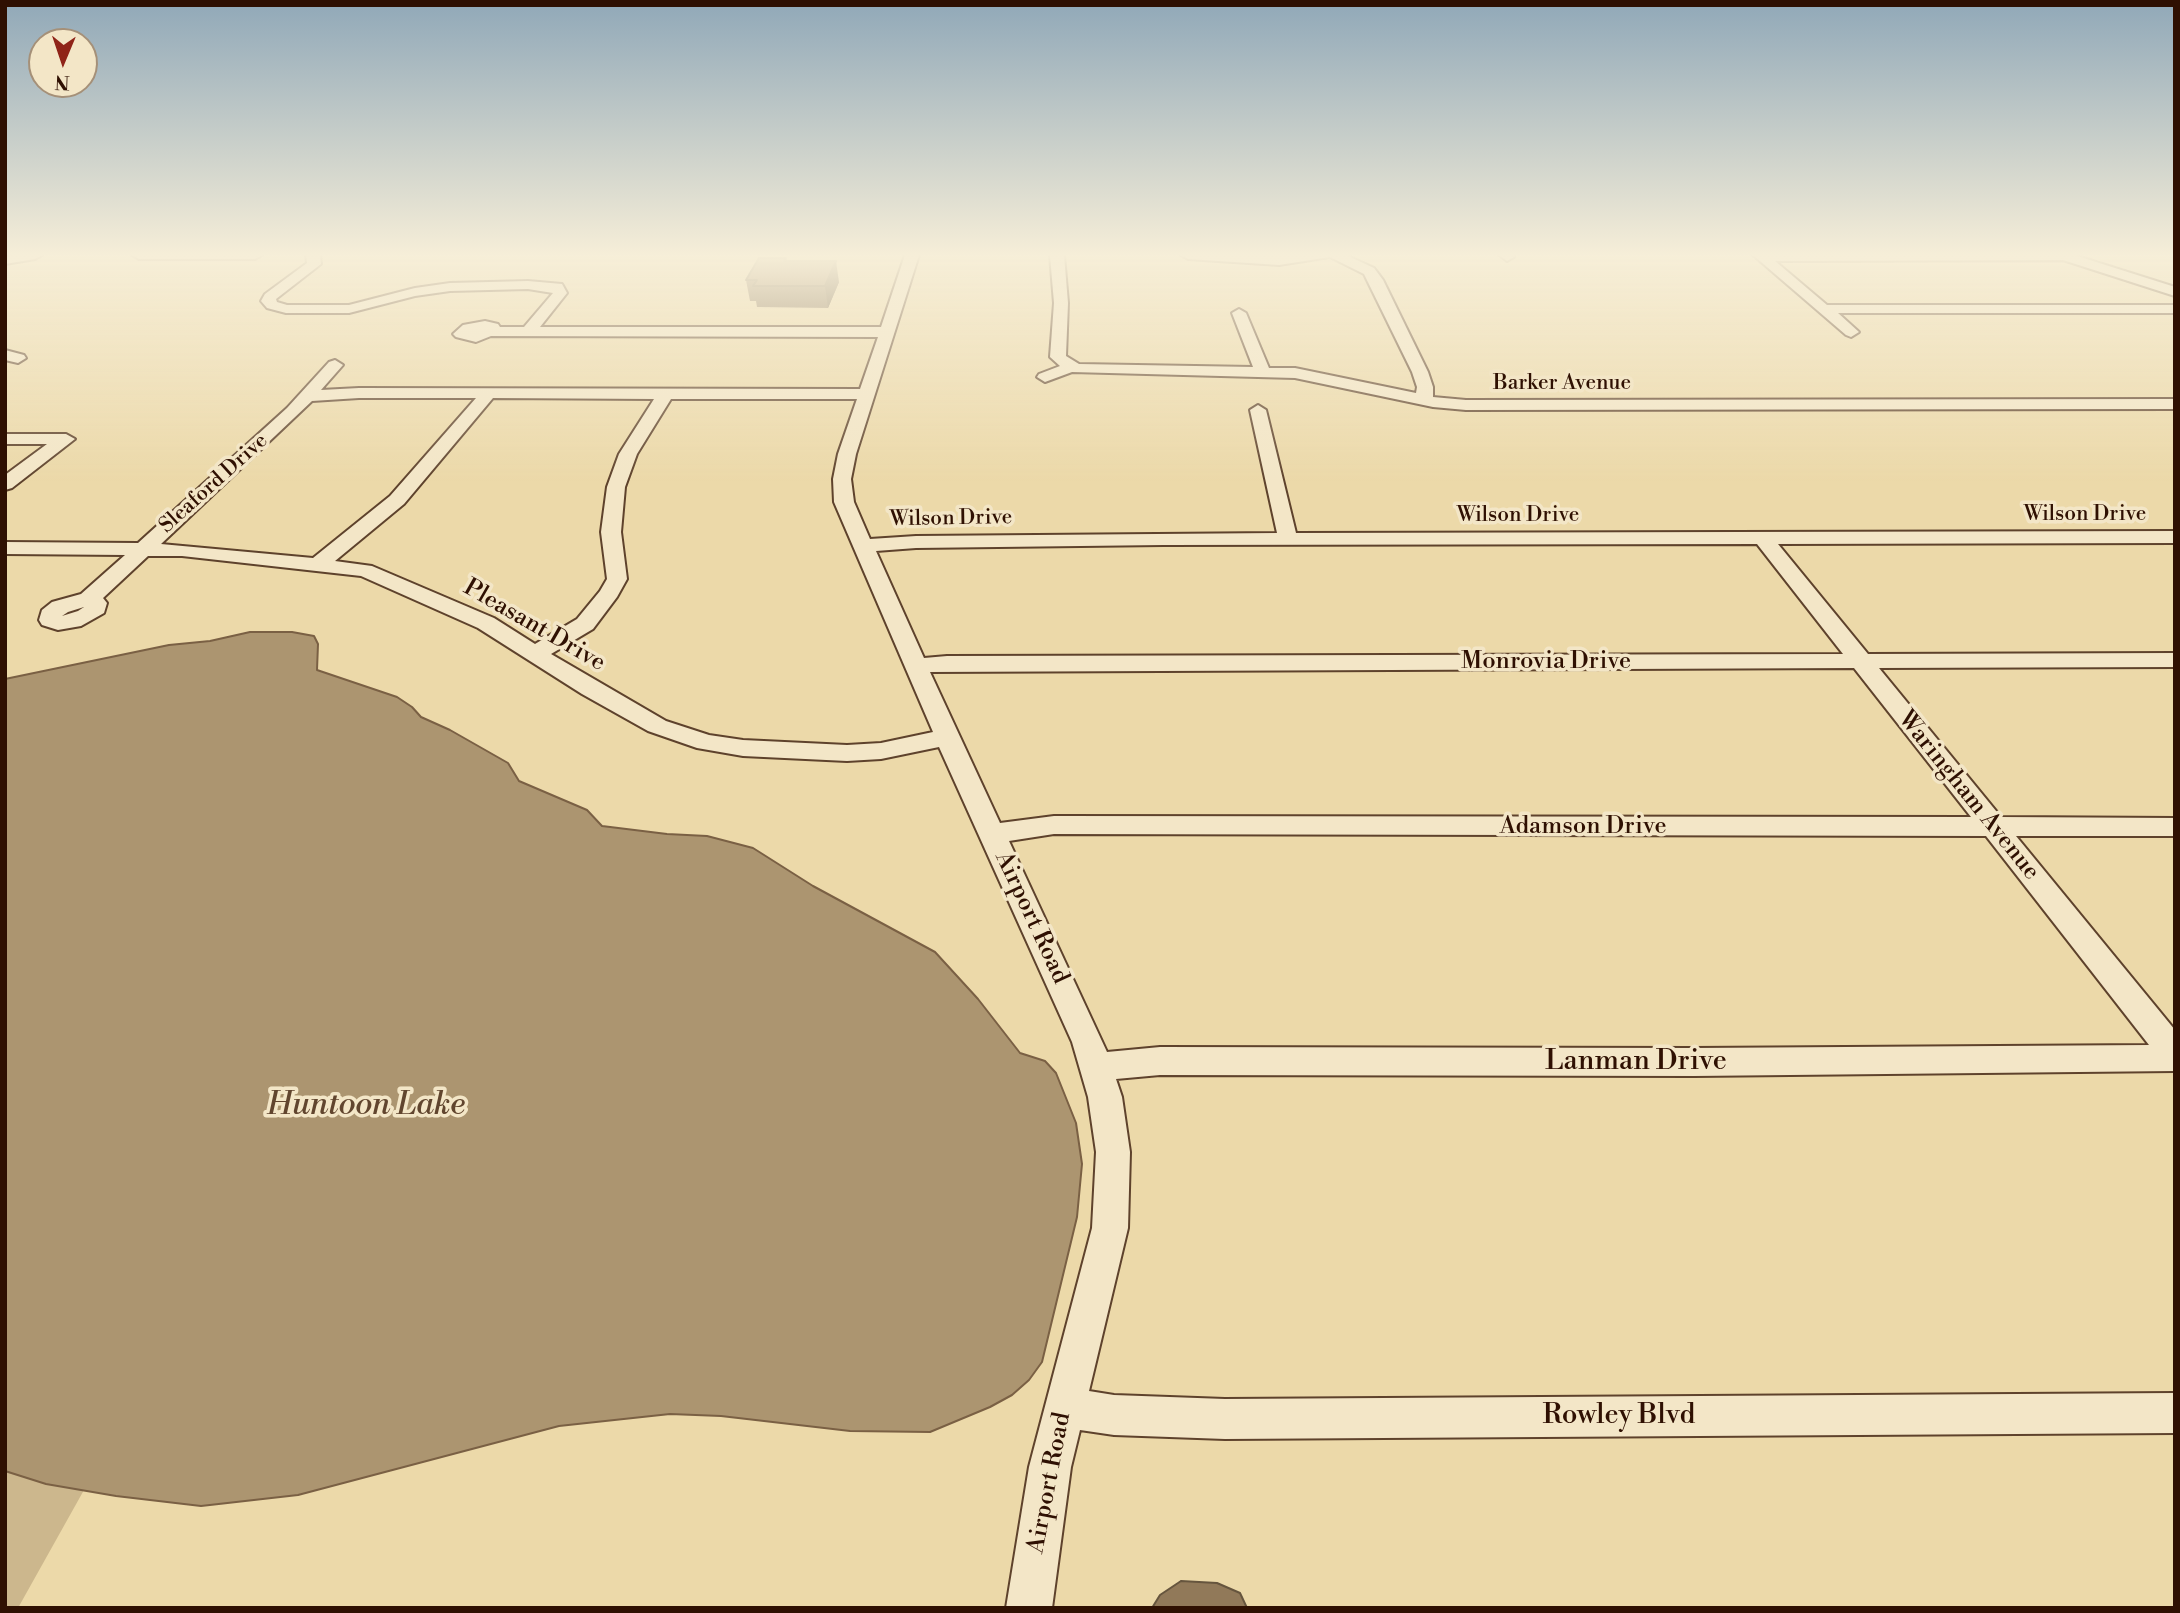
<!DOCTYPE html>
<html>
<head>
<meta charset="utf-8">
<style>
	body { margin:0 }
	#map { position:relative; width:2180px; height:1613px; overflow:hidden; background:#ecd9a9; font-family:"Libre Bodoni",serif }
	canvas { display:block }
	.frame { position:absolute; inset:0; border:7px solid #2f1002; pointer-events:none }
	.north { position:absolute; left:28px; top:28px; width:70px; height:70px; box-sizing:border-box; background:#f3e6c7; border:2px solid #a59078; border-radius:50%; rotate:182deg; font-size:19px; font-weight:700; line-height:28px; text-align:center; color:#2f1002 }
	.north::after { content:''; display:block; margin:auto; width:24px; height:32px; background:#8f2418; clip-path:polygon(50% 0,100% 100%,50% 72%,0 100%) }
</style>
</head>
<body>
<div id="map">
<canvas width="2180" height="1613"></canvas>
<div class="frame"></div>
<div class="north">N</div>
</div>
<script>
const c = document.querySelector('canvas').getContext('2d');
c.lineJoin = 'round';
function fill(path, color) { c.fillStyle = color; c.fill(path, 'evenodd'); }
const shape = rows => new Path2D(rows.map(r => 'M' + r).join(''));
function trace(path, color, width, dash) { c.strokeStyle = color; c.lineWidth = width; c.lineCap = dash ? 'butt' : 'round'; c.setLineDash(dash || []); c.stroke(path); }
function write(font, color, halo, rows, align = 'center') {
  c.font = font + ' "Libre Bodoni",serif'; c.lineWidth = 7; c.setLineDash([]); c.textBaseline = 'middle'; c.strokeStyle = halo; c.fillStyle = color; for (const [text, x, y, turn = 0] of rows) {
    c.save(); c.translate(x, y); c.rotate((+turn || 0) * Math.PI / 180); c.textAlign = isNaN(turn) ? turn : align; if (halo) c.strokeText(text, 0, 0); c.fillText(text, 0, 0); c.restore();
  }
}
fill(shape([
	[5,1471,46,1484,84,1490,18,1608,5,1608]
]), '#ccb78d');
const water = shape([
	[250,632,292,632,314,636,318,644,317,670,397,697,412,707,421,717,450,730,508,763,519,781,587,810,602,826,667,834,707,836,753,848,813,886,935,952,978,999,1020,1053,1045,1061,1056,1073,1076,1123,1082,1164,1077,1217,1042,1362,1029,1380,1012,1395,990,1407,930,1432,850,1431,721,1416,670,1414,559,1426,298,1495,201,1506,116,1496,46,1484,5,1471,5,679,169,645,210,641,250,632]
]);
fill(water, '#ac9570');
trace(water, '#7a6044', 2);
const minor = shape([
	[42,255,35,259,5,264,5,256,42,255],
	[132,255,262,255,255,259,139,259,132,255],
	[306,255,320,255,321,264,276,299,277,302,287,305,349,305,415,288,450,283,528,281,562,284,567,293,540,327,881,327,905,255,919,255,856,454,851,479,854,502,870,539,916,536,1277,533,1250,410,1258,405,1266,410,1296,533,2175,531,2175,543,1778,544,1868,654,2175,653,2175,667,1879,668,2001,817,2175,818,2175,836,2016,836,2175,1030,2175,1071,1694,1076,1160,1075,1116,1079,1122,1097,1130,1152,1128,1228,1089,1391,1114,1395,1225,1399,2175,1393,2175,1433,1225,1439,1114,1435,1080,1430,1071,1467,1052,1608,1006,1608,1029,1467,1092,1228,1096,1152,1088,1097,1072,1042,939,747,881,759,847,761,743,756,697,748,648,731,582,694,478,628,361,576,182,556,148,556,103,598,107,603,104,613,81,626,58,630,42,625,39,620,42,610,52,602,81,594,125,555,5,554,5,542,138,543,287,408,329,362,335,360,343,365,321,390,359,388,860,389,878,337,491,336,476,342,456,337,453,334,463,325,485,321,498,324,500,327,524,327,553,293,528,289,450,291,415,296,349,313,286,313,267,308,261,301,265,294,307,263,306,255],
	[359,398,476,398,390,496,313,558,161,544,312,401,359,398],
	[493,398,654,399,619,454,607,487,601,532,607,579,600,591,577,619,535,644,494,618,372,566,335,561,404,504,493,398],
	[671,399,857,399,838,454,833,479,834,502,933,732,881,743,847,745,743,740,709,735,666,721,551,654,593,629,617,597,627,579,621,532,625,487,637,454,671,399],
	[1757,544,1843,654,947,656,924,658,876,551,916,548,1163,545,1757,544],
	[84,607,78,611,62,616,68,612,84,607],
	[1854,668,1971,817,1054,816,1000,823,930,672,1854,668],
	[1054,834,1986,836,2149,1045,1694,1048,1160,1047,1107,1052,1009,841,1054,834],
	[1050,255,1064,255,1068,303,1066,356,1079,364,1253,367,1232,313,1239,309,1246,313,1269,368,1295,368,1416,393,1417,387,1412,372,1364,274,1330,257,1279,265,1188,259,1181,255,1346,255,1374,268,1383,280,1428,372,1433,387,1433,397,1466,400,2175,399,2175,409,1466,410,1433,407,1295,378,1072,372,1045,382,1037,377,1039,374,1060,366,1050,357,1054,303,1050,255],
	[1499,255,1513,255,1514,257,1507,261,1499,255],
	[1753,255,2074,255,2175,287,2175,296,2063,260,1775,261,1827,305,2175,305,2175,313,1838,313,1859,332,1851,337,1846,335,1753,255],
	[5,350,24,355,26,358,18,363,5,360,5,350],
	[5,434,66,434,75,439,12,488,5,490,5,475,47,444,5,444,5,434]
]);
trace(minor, '#5e422c', 4);
fill(minor, '#f3e6c7');
fill(shape([
	[786,258,787,261,839,282,828,308,757,307,756,301,750,301,746,280]
]), '#7d684d');
fill(shape([
	[836,261,839,282,828,308,825,286]
]), '#66553e');
const building = shape([
	[759,258,786,258,784,261,836,261,825,286,753,286,757,280,746,280,759,258],
	[1181,1581,1217,1583,1240,1593,1247,1608,1152,1608,1160,1595,1181,1581]
]);
fill(building, '#917959');
trace(building, '#66553e', 2);
const sky = c.createLinearGradient(0, 0, 0, 481);
sky.addColorStop(0, '#90a8b8');
sky.addColorStop(0.53, '#f6eed8');
sky.addColorStop(1, '#f6eed800');
c.fillStyle = sky;
c.fillRect(0, 0, 2180, 481);
write('21px', '#2f1002', '#f3e6c7', [
	["Barker Avenue",1562,384],
	["Sleaford Drive",214,484,-42],
	["Wilson Drive",2085,515],
	["Wilson Drive",1518,516],
	["Wilson Drive",951,519,-1]
]);
write('24px', '#2f1002', '#f3e6c7', [
	["Pleasant Drive",534,626,30],
	["Monrovia Drive",1546,662],
	["Waringham Avenue",1968,796,51],
	["Adamson Drive",1583,827],
	["Airport Road",1031,918,65],
	["Airport Road",1050,1483,-79]
]);
write('28px', '#2f1002', '#f3e6c7', [
	["Lanman Drive",1636,1062],
	["Rowley Blvd",1619,1416]
]);
write('italic 32px', '#61452e', '#f3e6c7', [
	["Huntoon Lake",366,1106]
]);
</script>
</body>
</html>
